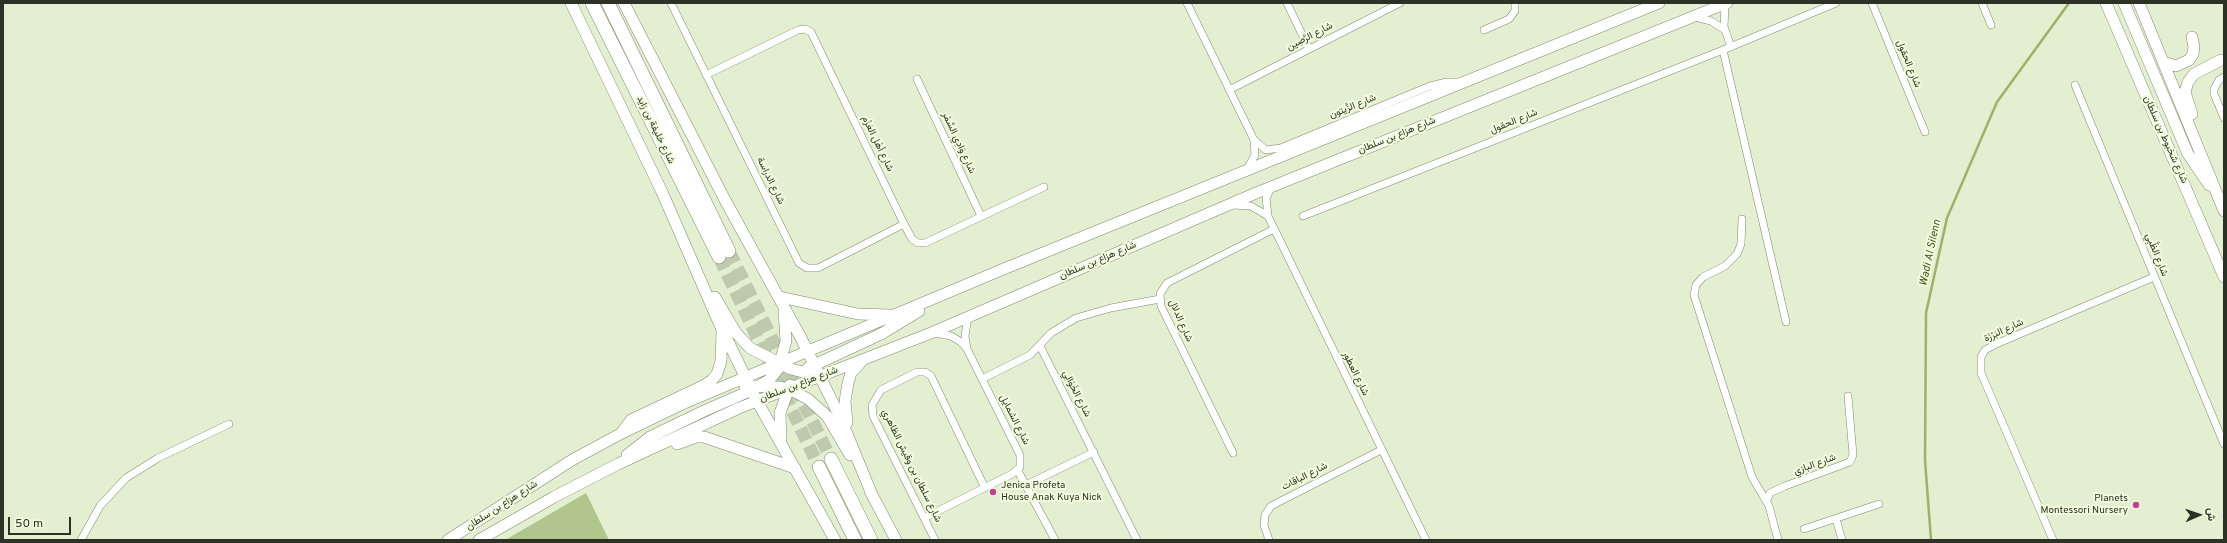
<!DOCTYPE html>
<html>
<head>
<meta charset="utf-8">
<style>
	body { margin:0 }
	#map { position:relative; width:2227px; height:543px; overflow:hidden; background:#e3efd0; font-family:Overpass,Vazirmatn,sans-serif }
	canvas { display:block }
	.frame { position:absolute; inset:0; border:4px solid #2e3226; pointer-events:none }
	.north { position:absolute; left:2179px; top:495px; width:40px; height:40px; -webkit-text-stroke:3px #f0fcdd; paint-order:stroke; rotate:88deg; font-size:11px; font-weight:700; line-height:16px; text-align:center; color:#2e3226 }
	.north::after { content:''; display:block; margin:auto; width:14px; height:18px; background:#2e3226; clip-path:polygon(50% 0,100% 100%,50% 72%,0 100%) }
	.scale { position:absolute; left:8px; top:517px; width:63px; height:18px; box-sizing:border-box; border:2px solid #2e3226; border-top:0; padding-left:5px; font-size:12px; line-height:14px; white-space:nowrap; color:#2e3226; -webkit-text-stroke:3px #f0fcdd; paint-order:stroke }
</style>
</head>
<body>
<div id="map">
<canvas width="2227" height="543"></canvas>
<div class="frame"></div>
<div class="north">ش</div>
<div class="scale">50 m</div>
</div>
<script>
const c = document.querySelector('canvas').getContext('2d');
c.lineJoin = 'round';
function fill(path, color) { c.fillStyle = color; c.fill(path, 'evenodd'); }
const shape = rows => new Path2D(rows.map(r => 'M' + r).join(''));
function trace(path, color, width, dash) { c.strokeStyle = color; c.lineWidth = width; c.lineCap = dash ? 'butt' : 'round'; c.setLineDash(dash || []); c.stroke(path); }
function write(font, color, halo, rows, align = 'center') {
  c.font = font + ' Overpass,Vazirmatn,sans-serif'; c.lineWidth = 4; c.setLineDash([]); c.textBaseline = 'middle'; c.strokeStyle = halo; c.fillStyle = color; for (const [text, x, y, turn = 0] of rows) {
    c.save(); c.translate(x, y); c.rotate((+turn || 0) * Math.PI / 180); c.textAlign = isNaN(turn) ? turn : align; if (halo) c.strokeText(text, 0, 0); c.fillText(text, 0, 0); c.restore();
  }
}
fill(shape([
	[586,493,609,540,505,540]
]), '#b1c68d');
trace(shape([
	[1931,540,1925,460,1926,313,1947,218,1997,102,2069,3]
]), '#9ab368', 2.5);
trace(shape([
	[729,251,831,459],
	[719,257,819,467]
]), '#bfc9ae', 13, [13, 6]);
const street = shape([
	[671,3,799,263,807,268,818,268,904,224],
	[1187,3,1254,140,1266,150,1281,148,1430,86,1447,82,1458,82],
	[1287,3,1309,49],
	[1872,3,1925,132],
	[1982,3,1991,25],
	[1725,4,1724,27,1731,47],
	[1695,17,1711,21,1725,30],
	[1484,30,1509,19,1515,11,1515,3],
	[1723,50,1786,322],
	[706,75,798,30,805,29,811,32,904,224,912,239,918,243,925,243,1044,187],
	[2224,77,2219,80,2214,89,2214,94,2224,118],
	[917,79,981,216],
	[2075,85,2224,444],
	[1229,90,1400,3],
	[1247,169,1255,155,1254,140],
	[1271,188,1266,198,1268,216,1426,540],
	[1233,205,1251,206,1268,216],
	[1303,216,1723,50,1836,3],
	[1742,219,1741,244,1737,254,1725,266,1703,277,1696,285,1694,295,1752,477,1769,506,1778,540],
	[935,333,951,336,961,342,967,349],
	[1040,346,1137,540],
	[982,379,1030,355,1051,333,1076,318,1111,308,1160,299],
	[1233,453,1161,306,1160,294,1167,283,1274,229],
	[1018,471,1055,540],
	[1026,485,1094,452],
	[1767,500,1770,493,1785,486,1850,462,1853,455,1848,396],
	[924,518,1012,474,1020,467,1020,455,967,349,965,336,968,316],
	[1836,519,1842,540],
	[1804,529,1879,504],
	[81,540,100,506,126,478,158,458,229,424],
	[935,540,873,416,872,405,881,390,917,372,925,372,931,376,985,488],
	[1269,540,1264,525,1265,515,1271,506,1381,450],
	[2053,540,1981,373,1981,357,1985,350,1996,344,2154,277]
]);
const primary = shape([
	[571,3,662,192,720,325,757,401,835,540],
	[624,3,725,200,801,338,840,417,873,497],
	[2106,3,2224,277],
	[2124,3,2188,154,2209,185],
	[2139,3,2224,211],
	[2163,62,2176,66,2189,60,2193,54,2194,47,2192,37],
	[2192,114,2185,92,2188,82,2194,74,2221,60],
	[715,297,736,333,750,348,791,369,819,376],
	[780,297,858,314,890,315],
	[808,368,881,334,919,311],
	[745,386,780,387,793,391,808,399,827,416,850,455],
	[847,423,845,401,848,383,851,373,861,362],
	[622,432,631,420,705,385,712,380,717,374,721,361,722,332],
	[781,440,780,413,790,385],
	[677,444,696,437,704,437,795,468],
	[627,455,650,437,704,411,752,390,769,380,778,369,786,341,784,311],
	[870,491,896,540],
	[448,540,572,460,622,433,682,404,1006,268,1659,3],
	[479,540,554,497,618,464,739,408,931,333,1256,193,1727,3]
]);
const highway = shape([
	[592,3,719,257],
	[608,3,729,251],
	[831,459,871,540],
	[819,467,855,540]
]);
trace(street, '#7f896d', 8);
trace(primary, '#7f896d', 12);
trace(highway, '#7f896d', 14);
trace(street, '#fff', 7);
trace(primary, '#fff', 11);
trace(highway, '#fff', 13);
for (const [x, y, r, color] of [
	[993,492,4,"#bf418f"],
	[2136,505,4,"#bf418f"]
]) { const dot = new Path2D(); dot.arc(x, y, r, 0, 2 * Math.PI); c.fillStyle = color; c.fill(dot); trace(dot, '#f0fcdd', 1.5); }
write('10px', '#2e3226', '#f0fcdd', [
	["شارع الرَّصِين",1310,37,-27],
	["شارع الحقول",1908,64,68],
	["شارع الزَّيتون",1353,107,-22],
	["شارع الحقول",1514,122,-22],
	["شارع خليفة بن زايد",655,130,64],
	["شارع هزاع بن سلطان",1397,136,-22],
	["شارع شخبوط بن سلطان",2165,140,66],
	["شارع وَادِي السَّمْر",958,143,65],
	["شارع أهْل العَزْم",877,144,64],
	["شارع الدراسة",770,181,64],
	["شارع الظَّبِي",2156,255,68],
	["شارع هزاع بن سلطان",1098,261,-23],
	["شارع الدلال",1180,321,66],
	["شارع البَرْزَة",2004,331,-25],
	["شارع العطور",1355,374,64],
	["شارع هزاع بن سلطان",799,385,-21],
	["شارع الخَوَالِي",1076,394,63],
	["شارع الشمايل",1014,420,63],
	["شارع البازي",1815,465,-20],
	["شارع سلطان بن وقيش الظاهري",911,466,64],
	["شارع الباقات",1305,477,-27],
	["شارع هزاع بن سلطان",502,506,-33]
]);
write('10px', '#2e3226', '#f0fcdd', [
	["Jenica Profeta",1001,486],
	["House Anak Kuya Nick",1001,498],
	["Planets",2128,499,"right"],
	["Montessori Nursery",2128,511,"right"]
], 'left');
write('italic 11px', '#43531d', '#f0fcdd', [
	["Wadi Al Silenn",1931,253,-78]
]);
</script>
</body>
</html>
